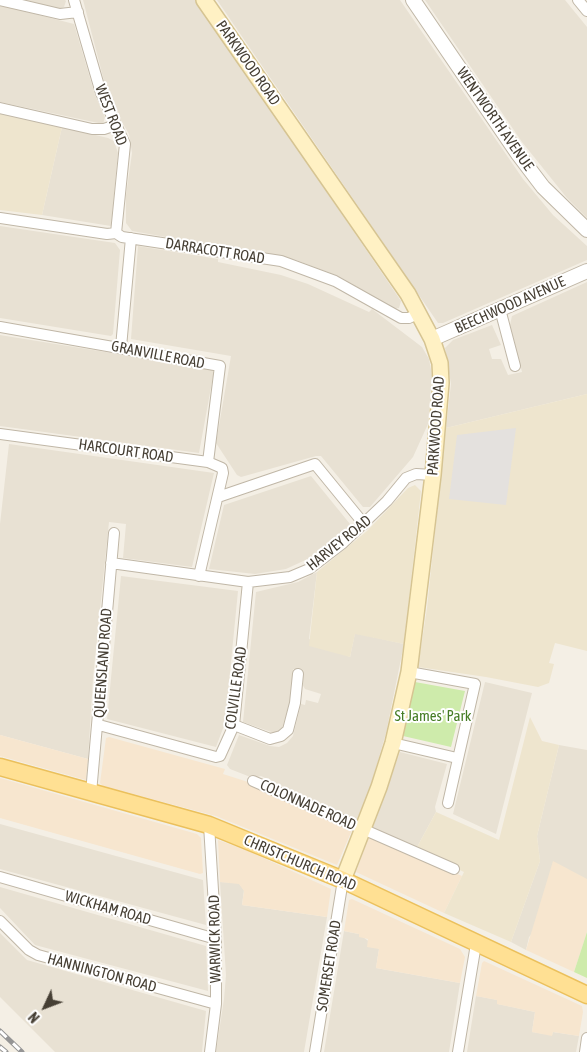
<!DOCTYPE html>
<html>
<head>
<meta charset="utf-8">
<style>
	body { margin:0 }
	#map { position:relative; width:587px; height:1052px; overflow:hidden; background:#f4efe5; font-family:"Asap Condensed",sans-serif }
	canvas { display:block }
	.north { position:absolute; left:20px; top:982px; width:50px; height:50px; -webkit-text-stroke:4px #fff; paint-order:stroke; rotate:227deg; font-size:14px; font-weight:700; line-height:20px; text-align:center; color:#463f34 }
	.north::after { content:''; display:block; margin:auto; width:18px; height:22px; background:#463f34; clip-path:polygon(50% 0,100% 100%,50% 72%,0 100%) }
</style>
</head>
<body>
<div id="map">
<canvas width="587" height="1052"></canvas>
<div class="north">N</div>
</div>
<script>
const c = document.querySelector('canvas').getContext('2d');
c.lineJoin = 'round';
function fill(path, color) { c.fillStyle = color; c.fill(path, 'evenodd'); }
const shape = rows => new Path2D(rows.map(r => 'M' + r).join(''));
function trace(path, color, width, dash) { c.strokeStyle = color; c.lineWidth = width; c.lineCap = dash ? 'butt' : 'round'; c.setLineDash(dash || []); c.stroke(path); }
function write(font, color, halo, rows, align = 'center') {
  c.font = font + ' "Asap Condensed",sans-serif'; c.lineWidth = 4; c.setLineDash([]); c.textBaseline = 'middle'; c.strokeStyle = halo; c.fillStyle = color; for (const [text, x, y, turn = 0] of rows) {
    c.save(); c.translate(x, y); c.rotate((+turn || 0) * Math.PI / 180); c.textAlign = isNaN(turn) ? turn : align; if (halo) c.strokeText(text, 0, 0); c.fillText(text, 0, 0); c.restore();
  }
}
fill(shape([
	[22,0,65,0,66,1,64,7,59,9],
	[83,0,196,0,401,301,399,308,395,309,338,276,296,260,132,231,126,223,126,195,132,153,129,134,109,100],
	[217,0,400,0,523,179,553,215,587,246,587,260,443,323,438,323],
	[425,0,565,0,587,27,587,218,567,198,522,142],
	[0,5,74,24,95,95,105,117,103,124,0,102],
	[62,127,108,138,114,141,118,153,111,226,42,215],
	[0,226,115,243,120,250,113,334,111,336,0,318],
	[138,246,218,259,218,262,281,275,308,284,369,312,372,309,422,347,429,359,432,375,428,424,413,457,370,507,363,507,321,456,316,456,241,477,237,475,216,443,231,356,131,339],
	[587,282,587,394,446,428,451,384,445,348,453,340,492,325,501,345,489,349,492,359,501,359,508,375,522,372,510,325,512,316],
	[0,335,211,369,214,371,199,453,0,426],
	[9,444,214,473,192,567,123,558,126,524,109,522,93,678,88,759,0,735,0,524],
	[311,476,350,524,349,528,312,557,286,569,255,574,209,569,224,505],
	[317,572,309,639,350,657,355,633,404,644,386,733,370,788,356,822,261,776,253,778,230,769,227,765,239,735,270,746,279,747,287,743,293,736,301,704,305,705,306,700,318,703,321,694,305,689,301,682,302,671,293,669,291,698,281,732,274,733,243,722,256,592,298,582],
	[121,576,238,591,225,723,216,747,107,719],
	[485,682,532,693,496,834,453,814],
	[559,745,587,750,587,879,529,937,526,950,511,942,540,861,537,836],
	[400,752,447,764,435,807,436,812,416,849,371,832],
	[0,824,203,880,206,925,0,869],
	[220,882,239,883,244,890,242,905,327,917,304,1052,216,1052,224,999,226,975],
	[0,887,206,946,208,991,35,945,0,908],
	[344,931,359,934,379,949,376,968,460,983,449,1052,324,1052],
	[0,933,27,960,206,1011,202,1052,55,1052,0,997],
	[476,996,498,1000,498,1004,535,1012,532,1032,552,1035,553,1032,579,1036,576,1052,467,1052]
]), '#e8e1d3');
fill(shape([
	[0,735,88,759,86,780,0,756],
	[109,737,225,769,223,774,248,782,352,830,337,865,216,816,103,786,100,783,106,738],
	[0,778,197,834,201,838,203,873,200,874,0,818],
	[369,836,462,876,444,913,356,872],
	[218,840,246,850,331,889,327,917,242,905,244,891,239,884,220,882],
	[553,861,587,879,587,932,574,972,526,950],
	[352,899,460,949,465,957,460,983,376,968,379,949,367,947,368,939,359,937,359,934,344,931,349,900],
	[484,961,582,1006,583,1012,579,1036,553,1032,552,1036,532,1032,535,1012,497,1004,497,1000,476,996,482,963]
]), '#f7e6cf');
fill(shape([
	[0,113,62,127,42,215,0,210],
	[587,394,587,651,555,643,549,663,554,664,549,683,538,687,486,677,418,667,427,608,446,428],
	[415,485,421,491,404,644,355,634,350,657,309,646,317,572,367,531,408,488],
	[530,717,542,741,559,745,537,836,540,861,511,942,444,913,464,872,416,849,436,812,499,840]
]), '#eee5ce');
fill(shape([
	[415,682,465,691,451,747,403,736],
	[587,932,587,978,574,972]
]), '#ceebab');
fill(shape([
	[516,428,506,505,449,499,457,435]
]), '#e4e1de');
const minor = shape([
	[0,0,60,14,78,12],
	[74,0,101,93,125,144,116,233],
	[578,0,587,11],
	[0,108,92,129,104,129,116,125],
	[0,218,107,234,116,233,122,237,281,261,335,281,401,318,409,318,419,313],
	[500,309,515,366],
	[0,327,220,366,208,462],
	[121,347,131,238],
	[0,434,208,462,222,468,223,473,199,576],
	[218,497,315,464,364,524],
	[111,563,248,582,290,577,309,569,343,543,387,501,406,478,416,474,433,475],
	[409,672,475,684,448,803],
	[99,725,216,757,220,756,234,725,248,582],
	[234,725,270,739,281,736,288,730,295,703,298,674],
	[393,743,457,758],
	[253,781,454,869],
	[91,793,114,533],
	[209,825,216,939,216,1004,210,1052],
	[0,877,216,939],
	[0,921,29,950,38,955,216,1004],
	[315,1052,343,880],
	[458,1052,476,944],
	[585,1052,587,1038]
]);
const tertiary = shape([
	[413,0,518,154,543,187,587,230],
	[432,339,587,271]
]);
const secondary = shape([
	[204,0,408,294,432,339,440,363,441,383,433,475,409,672,393,743,379,787,343,880]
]);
const primary = shape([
	[0,767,209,825,343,880,587,995]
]);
trace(minor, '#c0b7a7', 12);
trace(tertiary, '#c0b7a7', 16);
trace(secondary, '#d6c492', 18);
trace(primary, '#ebc05c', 19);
trace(minor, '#fff', 10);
trace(tertiary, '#fff', 14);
trace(secondary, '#fff1c4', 15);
trace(primary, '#ffe093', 16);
const rail = shape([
	[0,1031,22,1052],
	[0,1047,6,1052]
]);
trace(rail, '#959595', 5);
trace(rail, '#fff', 3, [9]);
write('15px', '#463f34', '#fff', [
	["PARKWOOD ROAD",248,63,55],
	["WEST ROAD",111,115,69],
	["WENTWORTH AVENUE",495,119,55],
	["DARRACOTT ROAD",215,251,9],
	["BEECHWOOD AVENUE",510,305,-24],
	["GRANVILLE ROAD",158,355,11],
	["PARKWOOD ROAD",436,426,-86],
	["HARCOURT ROAD",126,451,8],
	["HARVEY ROAD",339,543,-39],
	["QUEENSLAND ROAD",103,663,-86],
	["COLVILLE ROAD",236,688,-82],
	["COLONNADE ROAD",308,805,24],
	["CHRISTCHURCH ROAD",300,863,23],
	["WICKHAM ROAD",108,908,16],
	["WARWICK ROAD",215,939,-91],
	["SOMERSET ROAD",329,966,-81],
	["HANNINGTON ROAD",102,973,15]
]);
write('15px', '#457c24', '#fff', [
	["St James' Park",433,716]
]);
</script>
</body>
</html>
